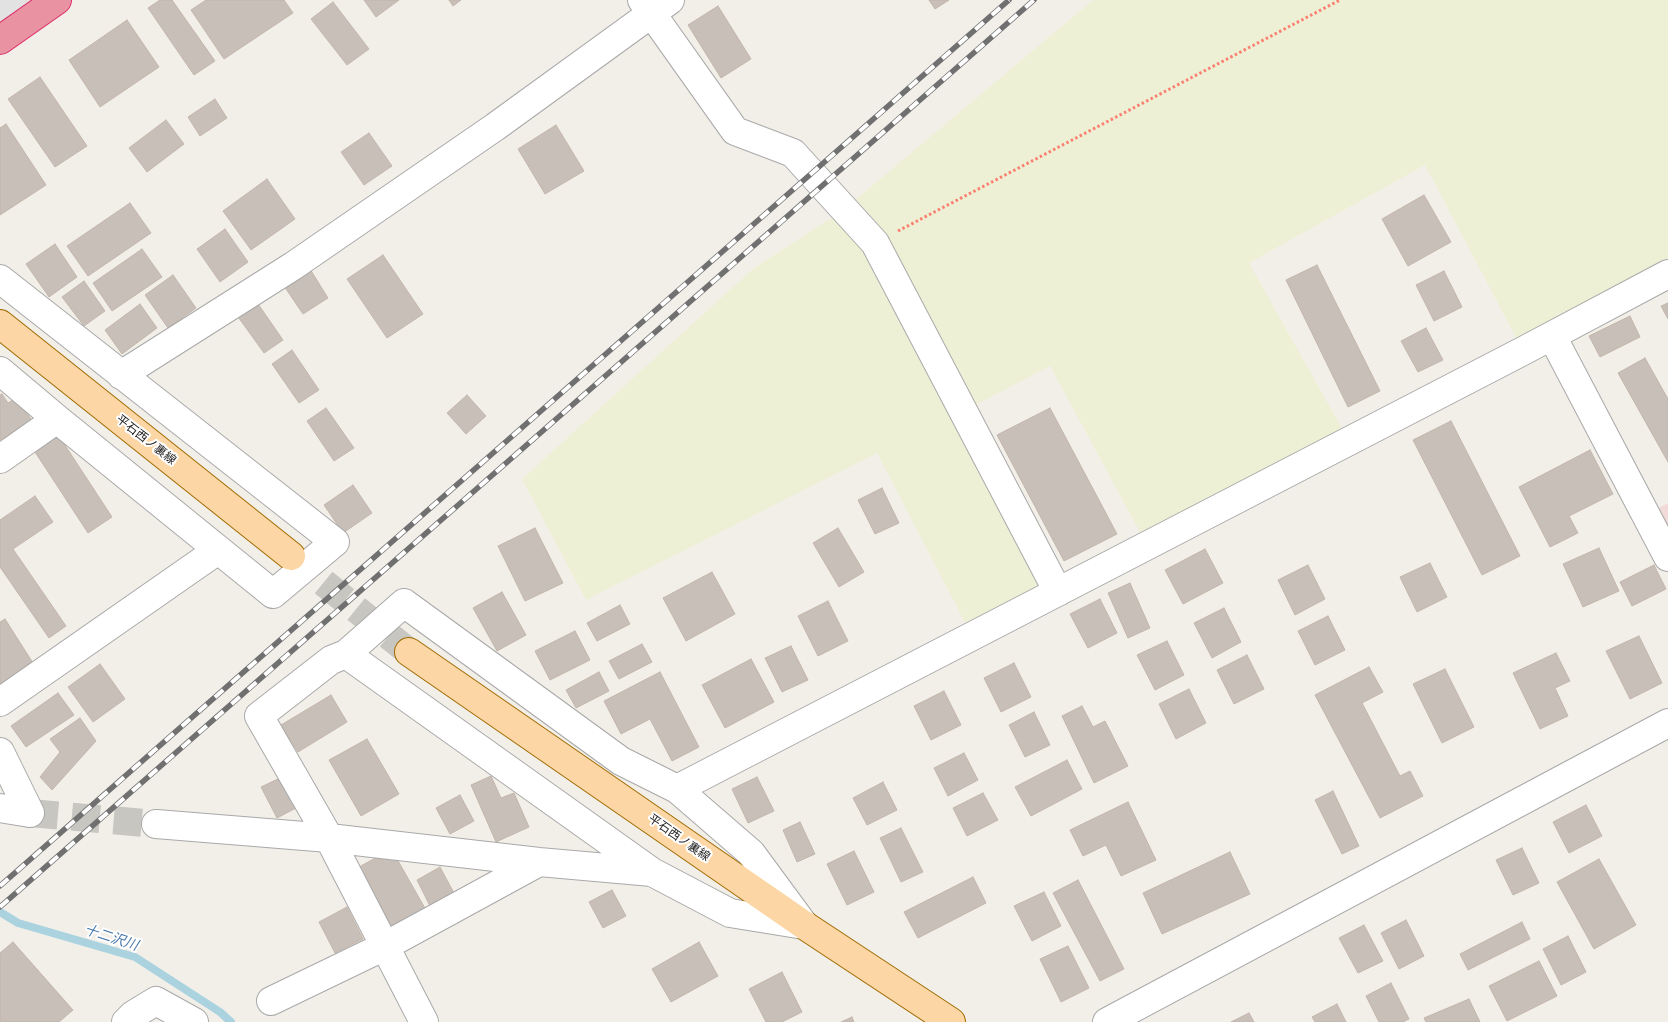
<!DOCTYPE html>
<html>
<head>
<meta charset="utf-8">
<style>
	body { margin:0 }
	canvas { display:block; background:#f2efe9 }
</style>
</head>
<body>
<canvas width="1668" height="1022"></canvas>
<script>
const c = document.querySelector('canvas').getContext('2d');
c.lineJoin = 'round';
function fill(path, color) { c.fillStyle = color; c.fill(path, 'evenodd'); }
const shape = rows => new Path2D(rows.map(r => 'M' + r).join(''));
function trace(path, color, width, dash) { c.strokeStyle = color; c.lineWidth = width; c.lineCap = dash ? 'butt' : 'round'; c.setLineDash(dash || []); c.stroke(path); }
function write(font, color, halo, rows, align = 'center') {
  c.font = font + ' "Noto Sans","Noto Sans JP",sans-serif'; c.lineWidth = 4; c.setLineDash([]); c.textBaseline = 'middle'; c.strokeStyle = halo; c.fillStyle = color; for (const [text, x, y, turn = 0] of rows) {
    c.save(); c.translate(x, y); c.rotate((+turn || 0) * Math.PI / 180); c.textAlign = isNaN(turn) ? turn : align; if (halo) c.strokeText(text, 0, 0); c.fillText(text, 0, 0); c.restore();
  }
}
fill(shape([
	[1668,503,1668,557,1646,515]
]), '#f2dad9');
fill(shape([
	[1093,0,1668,0,1668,274,1523,351,1425,165,1249,263,1349,441,1147,545,1050,366,964,411,1058,592,972,636,877,453,586,600,522,479,754,268,842,211]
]), '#eef0d5');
fill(shape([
	[0,0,57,0,0,40]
]), '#e2e2e2');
trace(shape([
	[0,912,18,923,135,957,220,1012,231,1022]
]), '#aad3df', 8);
const building = shape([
	[160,0,172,0,215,61,194,75,148,8,160,0],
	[206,0,284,0,293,13,224,59,191,10,206,0],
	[364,0,399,0,376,17,364,0],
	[449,0,461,0,453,6,449,0],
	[929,0,949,0,935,9,929,0],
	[333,2,369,49,347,65,311,19,333,2],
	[718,6,751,59,721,78,688,25,718,6],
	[127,20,159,67,100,107,69,60,127,20],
	[40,77,87,146,55,167,8,99,40,77],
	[215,99,227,118,200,136,188,117,215,99],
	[166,120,184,144,147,172,129,148,166,120],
	[6,124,46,185,0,215,0,128,6,124],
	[556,125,584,171,545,194,518,149,556,125],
	[369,133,392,166,364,185,341,152,369,133],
	[267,179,295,219,251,250,223,211,267,179],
	[1424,195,1451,242,1408,266,1382,219,1424,195],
	[130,203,151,233,88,276,67,246,130,203],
	[225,229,248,262,220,282,197,249,225,229],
	[55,244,77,277,49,297,26,264,55,244],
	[142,249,162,277,112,311,93,283,142,249],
	[383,255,423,314,387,338,347,279,383,255],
	[1317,265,1380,391,1348,407,1286,280,1317,265],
	[310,269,328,298,303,314,284,286,310,269],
	[1444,271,1462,307,1434,321,1416,285,1444,271],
	[173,275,196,308,168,328,145,295,173,275],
	[84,281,105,311,84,326,62,297,84,281],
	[256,301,283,340,264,353,236,314,256,301],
	[1668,303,1668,319,1661,306,1668,303],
	[140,304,157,328,122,354,105,330,140,304],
	[1630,316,1640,337,1600,357,1589,336,1630,316],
	[1426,328,1443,360,1418,372,1401,341,1426,328],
	[292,350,319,390,299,403,272,364,292,350],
	[1645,358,1668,399,1668,462,1618,373,1645,358],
	[2,394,8,403,17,397,32,421,0,440,0,395,2,394],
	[467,395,486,416,466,434,447,413,467,395],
	[326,408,354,448,334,461,307,421,326,408],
	[1050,408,1117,534,1064,561,997,435,1050,408],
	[1451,421,1520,556,1482,575,1413,440,1451,421],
	[59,436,112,517,88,533,35,452,59,436],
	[1590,450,1613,494,1569,516,1578,533,1550,547,1519,487,1590,450],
	[353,485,372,513,343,533,324,505,353,485],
	[882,488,899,523,875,534,858,500,882,488],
	[35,496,53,522,13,549,66,626,49,638,0,567,0,520,35,496],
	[535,528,563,583,525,601,498,546,535,528],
	[838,528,864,572,839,587,813,543,838,528],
	[1599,548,1619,591,1583,607,1563,564,1599,548],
	[1205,549,1223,583,1183,604,1165,570,1205,549],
	[1430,563,1447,597,1417,612,1400,577,1430,563],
	[1308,565,1325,599,1295,615,1278,580,1308,565],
	[1654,565,1666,589,1632,606,1620,582,1654,565],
	[712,572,735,614,686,641,663,598,712,572],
	[1130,583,1150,628,1128,638,1108,593,1130,583],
	[502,592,526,635,497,651,473,608,502,592],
	[1100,599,1117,633,1088,648,1070,614,1100,599],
	[828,601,848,641,818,656,798,616,828,601],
	[620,605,630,624,597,641,587,623,620,605],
	[1224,608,1241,642,1212,658,1194,623,1224,608],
	[1328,616,1345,650,1315,665,1298,631,1328,616],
	[5,619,33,663,0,684,0,622,5,619],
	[575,631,590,660,550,680,535,651,575,631],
	[1639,636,1662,683,1630,699,1606,651,1639,636],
	[1167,641,1184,675,1155,690,1137,655,1167,641],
	[642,644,652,662,619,679,609,661,642,644],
	[791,646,808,680,782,692,765,658,791,646],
	[1556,653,1570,681,1555,688,1568,716,1540,729,1513,673,1556,653],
	[1247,655,1264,689,1234,704,1217,670,1247,655],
	[751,659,774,702,725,728,702,685,751,659],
	[1014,663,1031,697,1001,712,984,678,1014,663],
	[100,664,125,699,93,722,68,687,100,664],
	[1369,667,1383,692,1362,703,1400,776,1410,771,1423,796,1380,818,1315,695,1369,667],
	[1445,669,1474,727,1442,743,1413,684,1445,669],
	[599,672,609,691,576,708,566,690,599,672],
	[660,672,699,747,672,761,650,719,621,734,604,701,660,672],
	[1189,689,1206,723,1176,739,1159,704,1189,689],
	[944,691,961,725,931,740,914,706,944,691],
	[58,693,74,715,26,747,11,726,58,693],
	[331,695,347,722,298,752,281,725,331,695],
	[1082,706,1093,727,1105,721,1128,766,1094,783,1062,716,1082,706],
	[1034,712,1050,745,1025,757,1009,725,1034,712],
	[80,718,96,741,52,790,40,777,60,752,50,739,80,718],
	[367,739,399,794,361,816,329,760,367,739],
	[964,753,978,780,948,796,934,768,964,753],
	[1067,760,1082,789,1031,816,1015,787,1067,760],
	[491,776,501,798,514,793,529,827,496,842,471,785,491,776],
	[282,777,298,807,277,818,261,787,282,777],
	[757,777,774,811,748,823,732,789,757,777],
	[883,782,897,810,867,825,853,798,883,782],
	[1333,791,1359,846,1342,854,1315,800,1333,791],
	[983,793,998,820,967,836,953,808,983,793],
	[460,795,474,821,450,834,436,808,460,795],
	[1128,802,1156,860,1121,876,1106,845,1083,856,1070,830,1128,802],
	[1586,805,1602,836,1569,853,1553,822,1586,805],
	[800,822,815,854,797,862,783,830,800,822],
	[901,828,923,872,901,882,880,838,901,828],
	[1522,848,1539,883,1513,895,1496,860,1522,848],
	[854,851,874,892,847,905,827,864,854,851],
	[1230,852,1250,894,1162,934,1143,893,1230,852],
	[379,856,397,859,426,910,393,928,359,867,379,856],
	[1599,859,1636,925,1594,949,1557,882,1599,859],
	[440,867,454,893,430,906,417,880,440,867],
	[973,877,986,903,918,938,904,912,973,877],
	[1078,880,1124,969,1100,981,1053,893,1078,880],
	[612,890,626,916,603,928,589,902,612,890],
	[1044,892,1061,926,1032,941,1014,906,1044,892],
	[347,907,363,939,335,953,319,922,347,907],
	[1406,920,1424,956,1399,969,1381,933,1406,920],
	[1522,922,1530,939,1468,970,1460,954,1522,922],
	[1364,925,1383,961,1358,973,1339,938,1364,925],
	[1568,936,1586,972,1561,985,1543,949,1568,936],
	[13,942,73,1010,59,1022,0,1022,0,953,13,942],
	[699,942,718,976,671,1002,652,969,699,942],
	[1068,946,1089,988,1061,1002,1040,959,1068,946],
	[1539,961,1557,996,1507,1021,1489,986,1539,961],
	[782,972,802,1012,782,1022,766,1022,749,989,782,972],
	[1391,983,1409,1019,1403,1022,1379,1022,1366,996,1391,983],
	[1469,999,1480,1022,1426,1022,1424,1018,1469,999],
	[1337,1004,1346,1022,1315,1022,1312,1017,1337,1004],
	[1249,1013,1254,1022,1231,1022,1249,1013],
	[852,1017,854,1022,841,1022,852,1017]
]);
fill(building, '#c7bfb8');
trace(building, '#c4b6ab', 1);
trace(shape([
	[30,813,156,824]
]), '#c8c6c1', 28, [28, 14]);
trace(shape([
	[291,556,409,652]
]), '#c8c6c1', 28, [28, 14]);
const minor = shape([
	[642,0,735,131,793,153,875,243,1058,592],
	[0,279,335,542,273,594,57,419,0,371],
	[1552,336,1668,557],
	[121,375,293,266,495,127,670,0],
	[0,459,57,419],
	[404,603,621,761,677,789,751,853,804,925,730,913,652,872,346,654,404,603],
	[346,654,331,660,259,716,329,838,424,1022],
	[0,702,218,550],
	[0,752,30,813],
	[677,789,1523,351,1668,274],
	[0,808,30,813],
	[156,824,329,838,539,862,652,872],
	[271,1001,385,946,539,862],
	[126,1022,133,1015,156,1001,194,1022],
	[1107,1022,1668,723]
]);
const major = shape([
	[0,324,291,556],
	[409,652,804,925,951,1022]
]);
const highway = shape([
	[0,40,57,0]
]);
trace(minor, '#a9a9a9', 30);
trace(major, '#a06b00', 30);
trace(highway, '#dc2a67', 30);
trace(shape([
	[898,231,1340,0]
]), '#fa8072', 3, [2.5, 2.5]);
trace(minor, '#fff', 28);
trace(major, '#fcd6a4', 28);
trace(highway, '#e892a2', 28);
const rail = shape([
	[0,886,1009,0],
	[0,907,1034,0]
]);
trace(rail, '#707070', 5.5);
trace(rail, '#fff', 4, [11]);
write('12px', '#222', '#fff', [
	["平石西ノ裏線",146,440,38],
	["平石西ノ裏線",679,838,35]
]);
write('italic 14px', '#4a7aab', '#fff', [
	["十二沢川",111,938,18]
]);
</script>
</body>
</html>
